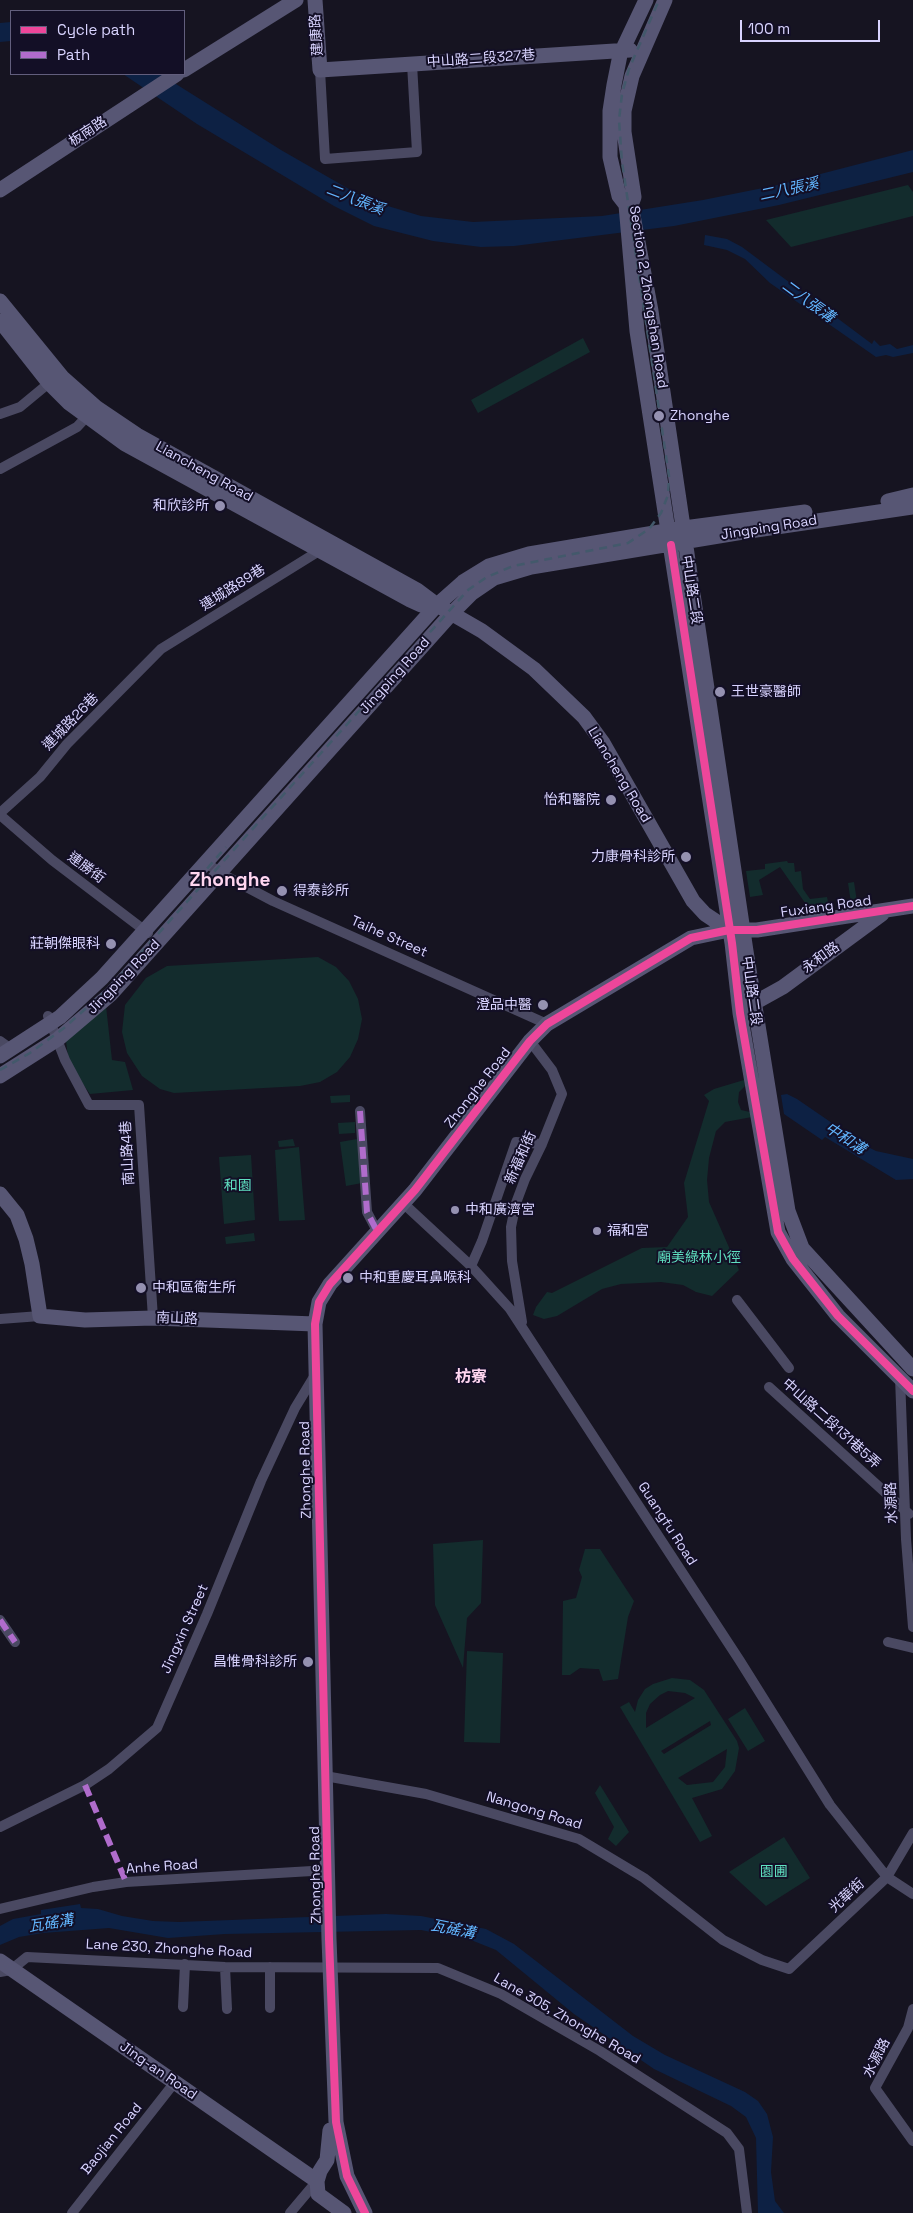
<!DOCTYPE html>
<html>
<head>
<meta charset="utf-8">
<style>
	body { margin:0 }
	#map { position:relative; width:913px; height:2213px; overflow:hidden; background:#161421; font-family:"Space Grotesk",sans-serif }
	canvas { display:block }
	.legend { position:absolute; left:10px; top:10px; width:175px; height:65px; box-sizing:border-box; background:#130f26; border:1px solid #625e7d; margin:0; padding:6px 9px; list-style:none; font-size:15px; color:#d9d4ff }
	.legend li { display:flex; align-items:center; gap:10px; height:25px }
	.legend b { width:25px; border:1px solid #625e7d }
	.scale { position:absolute; left:740px; top:20px; width:140px; height:22px; box-sizing:border-box; border:2px solid #d9d4ff; border-top:0; padding-left:6px; font-size:15px; line-height:18px; white-space:nowrap; color:#d9d4ff; -webkit-text-stroke:4px #130f26; paint-order:stroke }
</style>
</head>
<body>
<div id="map">
<canvas width="913" height="2213"></canvas>
<ul class="legend">
<li><b style="height:6px;background:#ed469a"></b>Cycle path</li>
<li><b style="height:6px;background:#b06ccc"></b>Path</li>
</ul>
<div class="scale">100 m</div>
</div>
<script>
const c = document.querySelector('canvas').getContext('2d');
c.lineJoin = 'round';
function fill(path, color) { c.fillStyle = color; c.fill(path, 'evenodd'); }
const shape = rows => new Path2D(rows.map(r => 'M' + r).join(''));
function trace(path, color, width, dash) { c.strokeStyle = color; c.lineWidth = width; c.lineCap = dash ? 'butt' : 'round'; c.setLineDash(dash || []); c.stroke(path); }
function write(font, color, halo, rows, align = 'center') {
  c.font = font + ' "Space Grotesk","Noto Sans TC",sans-serif'; c.lineWidth = 4; c.setLineDash([]); c.textBaseline = 'middle'; c.strokeStyle = halo; c.fillStyle = color; for (const [text, x, y, turn = 0] of rows) {
    c.save(); c.translate(x, y); c.rotate((+turn || 0) * Math.PI / 180); c.textAlign = isNaN(turn) ? turn : align; if (halo) c.strokeText(text, 0, 0); c.fillText(text, 0, 0); c.restore();
  }
}
fill(shape([
	[908,185,913,192,913,216,791,247,766,220],
	[583,338,590,352,478,413,471,400],
	[787,861,788,863,794,863,795,872,801,871,803,889,810,899,827,897,829,907,810,910,780,867,759,880,763,895,750,897,746,871,765,869,765,864],
	[854,882,857,902,851,903,848,883],
	[318,957,336,967,349,981,358,999,362,1019,358,1039,350,1057,337,1072,320,1082,300,1086,174,1093,160,1089,142,1076,127,1053,122,1032,125,1005,146,978,167,966],
	[106,1006,112,1060,125,1062,133,1090,90,1094,69,1064,66,1041],
	[744,1080,745,1086,739,1092,738,1102,741,1110,750,1112,752,1117,725,1122,716,1131,709,1158,707,1180,709,1202,739,1270,712,1296,696,1292,683,1285,661,1282,621,1284,602,1289,557,1316,544,1319,533,1315,536,1307,547,1292,552,1293,642,1248,667,1247,688,1217,684,1183,709,1101,704,1095,714,1089],
	[350,1095,350,1102,331,1103,330,1096],
	[355,1122,355,1133,339,1134,338,1123],
	[293,1139,295,1146,279,1147,278,1141],
	[357,1139,362,1183,346,1186,340,1142],
	[299,1147,305,1220,279,1221,275,1150],
	[251,1155,255,1220,224,1224,219,1157],
	[254,1233,255,1241,226,1244,225,1237],
	[483,1540,481,1603,467,1618,463,1668,435,1605,433,1544],
	[585,1549,600,1549,634,1601,628,1617,618,1679,603,1681,599,1669,595,1669,580,1668,570,1675,562,1675,563,1601,576,1598,582,1577,579,1570],
	[467,1651,503,1653,500,1743,464,1742],
	[672,1678,690,1680,704,1690,737,1741,739,1748,735,1771,722,1789,692,1798,712,1836,700,1842,620,1707,629,1702,635,1712,638,1700,645,1689,653,1684],
	[668,1691,685,1693,695,1698,646,1728,646,1713,650,1704,660,1695],
	[710,1721,711,1725,664,1754,661,1751],
	[727,1749,725,1767,713,1782,687,1785,678,1778],
	[745,1708,765,1741,748,1751,728,1719],
	[600,1785,629,1832,616,1846,608,1839,614,1827,595,1793],
	[784,1837,810,1878,766,1906,729,1872]
]), '#132c2d');
fill(shape([
	[11,22,11,41,0,42,0,23],
	[123,74,160,74,281,150,368,200,421,216,473,222,602,216,703,200,778,185,913,150,913,172,779,205,674,226,514,246,481,247,433,241,374,226,334,206,197,124],
	[705,235,727,239,742,247,872,344,874,340,880,346,890,344,897,349,913,345,913,353,893,357,886,355,876,357,770,283,745,259,727,250,704,245],
	[787,1094,797,1099,864,1145,876,1151,913,1159,913,1179,896,1180,825,1137,822,1140,784,1114,781,1095],
	[80,1904,81,1908,98,1909,122,1916,153,1921,179,1922,386,1914,421,1916,486,1929,514,1944,633,2036,665,2055,745,2092,758,2101,767,2114,773,2137,771,2172,775,2201,784,2213,758,2213,756,2138,746,2117,731,2106,654,2069,574,2014,496,1950,471,1940,421,1930,225,1934,168,1938,109,1928,43,1933,19,1937,0,1945,0,1926,13,1919,41,1914,41,1910]
]), '#0d2144');
trace(shape([
	[320,70,325,159,417,152,412,64],
	[0,414,20,407,49,383],
	[0,469,77,427,90,413],
	[0,813,40,777,67,744,161,649,319,551],
	[0,815,52,860,148,933],
	[207,863,220,873,273,901,547,1024],
	[48,1016,65,1060,89,1105,139,1105,153,1318],
	[0,1041,11,1049],
	[360,1111,367,1212,377,1231],
	[403,1203,471,1266,510,1309,740,1661,830,1805,887,1877,913,1894],
	[471,1266,482,1241,516,1142,542,1144],
	[737,1300,789,1368],
	[0,1319,40,1316],
	[522,1322,512,1261,511,1227,516,1203,525,1179,542,1144,562,1094,552,1070,530,1041],
	[900,1377,906,1539,913,1627],
	[769,1387,909,1514],
	[0,1620,15,1642],
	[888,1642,913,1648],
	[325,1776,426,1794,579,1839,644,1878,723,1940,762,1960,789,1969,887,1877,913,1833],
	[0,1827,85,1785,109,1769,157,1728,207,1614,261,1481,295,1408,315,1375],
	[0,1909,93,1887,126,1882,329,1870],
	[225,1967,227,2009],
	[270,1967,270,2008],
	[0,1972,11,1970,27,1957,225,1967,438,1968,501,1994,600,2051,727,2133,739,2149,747,2213],
	[183,2007,185,1964],
	[913,2009,908,2028,875,2088,913,2141],
	[72,2213,175,2082],
	[290,2213,317,2181]
]), '#4a4962', 10);
trace(shape([
	[315,0,320,70,630,50],
	[646,0,620,55,614,85,610,111,610,157,619,196,626,205,637,331,732,943,740,1013,778,1232,793,1259,838,1316,913,1391],
	[665,0,632,76,624,111,624,132,634,197,631,205,651,311,746,951,788,1211,802,1248,913,1369],
	[184,70,296,0],
	[0,190,177,74],
	[0,301,62,377,97,408,137,435,417,590,437,605,482,631,534,669,584,717,603,743,693,901,705,914,729,930],
	[0,321,49,383,69,403,125,444,410,600,421,605,437,605],
	[888,501,913,495],
	[747,1007,783,987,882,914],
	[0,1056,60,1017,102,978,437,605,463,582,489,566,529,554,684,528,805,512],
	[0,1076,58,1039,111,994,452,613,472,593,494,578,531,567,749,531,913,507],
	[0,1194,17,1215,26,1239,32,1264,40,1316,85,1320,153,1318,315,1324],
	[0,1961,317,2181],
	[330,2130,327,2160,320,2171,317,2181,318,2194,344,2213],
	[365,2213,347,2176,336,2122,329,1939,315,1324,319,1302,330,1284,415,1190,530,1041,547,1024,691,938,729,930,757,930,913,906]
]), '#575674', 15);
trace(shape([
	[198,879,226,847],
	[0,1070,30,1053,64,1028,111,986,468,590,487,577,513,566,628,543,649,529,661,513,668,495,669,476,622,162,619,120,622,94,629,69,659,0]
]), '#43596b', 2.5, [8, 6]);
trace(shape([
	[360,1111,367,1212,377,1231],
	[0,1620,15,1642],
	[85,1785,126,1882]
]), '#b06ccc', 6, [12, 6]);
trace(shape([
	[671,545,732,943,740,1013,778,1232,793,1259,838,1316,913,1391],
	[365,2213,347,2176,336,2122,329,1939,315,1324,319,1302,330,1284,415,1190,530,1041,547,1024,691,938,729,930,757,930,913,906]
]), '#ed469a', 8);
for (const [x, y, r, color] of [
	[659,416,6,"#9591b1"],
	[220,506,6,"#9591b1"],
	[720,692,6,"#9591b1"],
	[611,800,6,"#9591b1"],
	[686,857,6,"#9591b1"],
	[282,891,6,"#9591b1"],
	[111,944,6,"#9591b1"],
	[543,1005,6,"#9591b1"],
	[455,1210,5,"#9591b1"],
	[597,1231,5,"#9591b1"],
	[348,1278,6,"#9591b1"],
	[141,1288,6,"#9591b1"],
	[308,1662,6,"#9591b1"]
]) { const dot = new Path2D(); dot.arc(x, y, r, 0, 2 * Math.PI); c.fillStyle = color; c.fill(dot); trace(dot, '#130f26', 2); }
write('14px', '#d9d4ff', '#130f26', [
	["建康路",317,35,-94],
	["中山路二段327巷",481,59,-4],
	["板南路",88,132,-33],
	["Section 2, Zhongshan Road",648,297,81],
	["Liancheng Road",204,472,29],
	["Jingping Road",769,528,-9],
	["連城路89巷",233,588,-32],
	["中山路二段",691,590,81],
	["Jingping Road",395,676,-48],
	["連城路26巷",71,722,-46],
	["Liancheng Road",619,775,59],
	["連勝街",86,868,36],
	["Fuxiang Road",826,907,-8],
	["Taihe Street",389,937,24],
	["永和路",821,958,-36],
	["Jingping Road",124,977,-46],
	["中山路二段",751,991,82],
	["Zhonghe Road",478,1088,-52],
	["南山路4巷",128,1153,-93],
	["新福和街",521,1158,-66],
	["南山路",177,1319,2],
	["中山路二段131巷5弄",831,1424,42],
	["Zhonghe Road",306,1470,-91],
	["水源路",892,1503,-92],
	["Guangfu Road",667,1524,57],
	["Jingxin Street",185,1629,-66],
	["Nangong Road",534,1811,17],
	["Anhe Road",162,1867,-4],
	["Zhonghe Road",316,1875,-91],
	["光華街",847,1896,-43],
	["Lane 230, Zhonghe Road",169,1949,3],
	["Lane 305, Zhonghe Road",567,2019,30],
	["水源路",877,2058,-63],
	["Jing-an Road",158,2071,35],
	["Baojian Road",112,2139,-51]
]);
write('14px', '#d9d4ff', '#130f26', [
	["Zhonghe",670,416],
	["和欣診所",209,506,"right"],
	["王世豪醫師",731,692],
	["怡和醫院",600,800,"right"],
	["力康骨科診所",675,857,"right"],
	["得泰診所",293,891],
	["莊朝傑眼科",100,944,"right"],
	["澄品中醫",532,1005,"right"],
	["中和廣濟宮",465,1210],
	["福和宮",607,1231],
	["中和重慶耳鼻喉科",359,1278],
	["中和區衛生所",152,1288],
	["昌惟骨科診所",297,1662,"right"]
], 'left');
write('14px', '#5fe0c0', '#130f26', [
	["和園",238,1186],
	["廟美綠林小徑",699,1258],
	["園圃",774,1872]
]);
write('italic 15px', '#62b6ff', '#130f26', [
	["二八張溪",789,190,-12],
	["二八張溪",355,200,21],
	["二八張溝",808,302,36],
	["中和溝",845,1139,33],
	["瓦磘溝",51,1924,-9],
	["瓦磘溝",453,1930,11]
]);
write('bold 16px', '#ffd6f0', '#130f26', [
	["枋寮",471,1378]
]);
write('bold 19px', '#ffd6f0', '#130f26', [
	["Zhonghe",230,881]
]);
</script>
</body>
</html>
